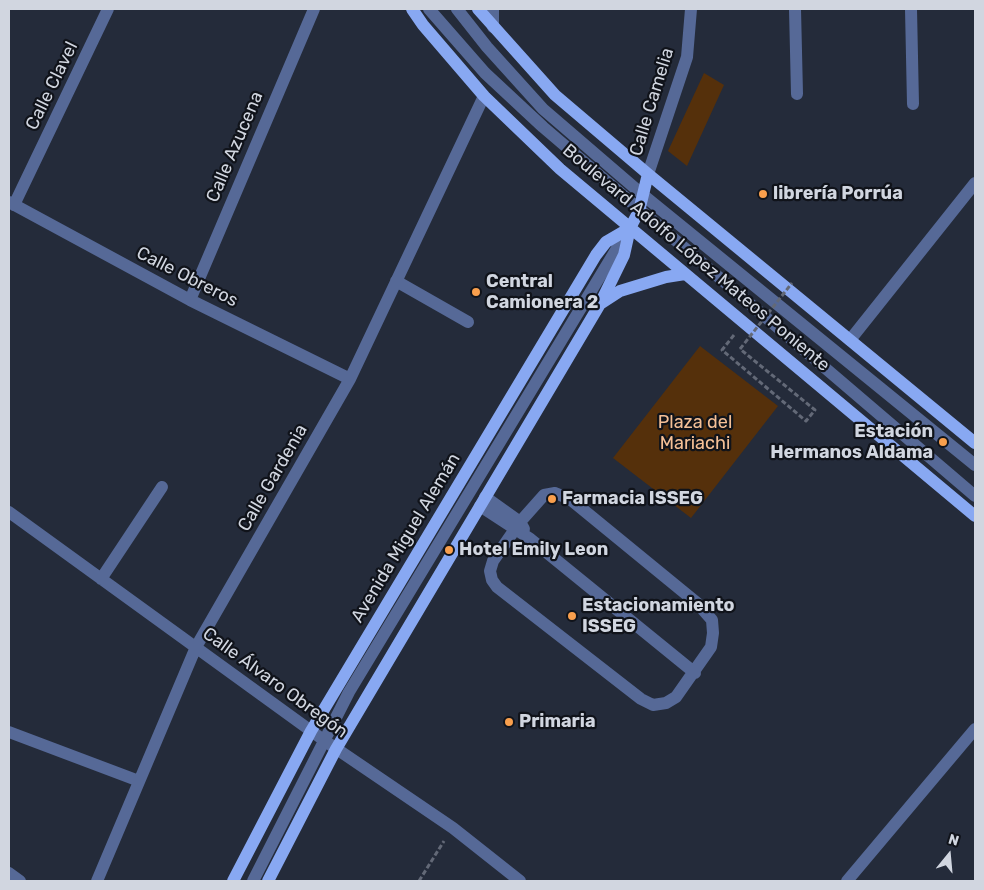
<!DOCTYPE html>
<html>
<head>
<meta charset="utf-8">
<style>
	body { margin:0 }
	#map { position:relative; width:984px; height:890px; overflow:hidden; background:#242b3a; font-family:Rubik,sans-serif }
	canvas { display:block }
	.frame { position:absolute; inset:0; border:10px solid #d1d6e0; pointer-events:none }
	.north { position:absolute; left:924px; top:830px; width:50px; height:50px; -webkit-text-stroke:4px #10131a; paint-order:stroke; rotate:17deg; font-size:14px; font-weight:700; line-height:20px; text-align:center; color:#d1d6e0 }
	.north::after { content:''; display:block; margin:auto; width:18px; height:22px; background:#d1d6e0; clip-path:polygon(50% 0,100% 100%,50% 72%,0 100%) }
</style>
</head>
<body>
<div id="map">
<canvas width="984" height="890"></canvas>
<div class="frame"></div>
<div class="north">N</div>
</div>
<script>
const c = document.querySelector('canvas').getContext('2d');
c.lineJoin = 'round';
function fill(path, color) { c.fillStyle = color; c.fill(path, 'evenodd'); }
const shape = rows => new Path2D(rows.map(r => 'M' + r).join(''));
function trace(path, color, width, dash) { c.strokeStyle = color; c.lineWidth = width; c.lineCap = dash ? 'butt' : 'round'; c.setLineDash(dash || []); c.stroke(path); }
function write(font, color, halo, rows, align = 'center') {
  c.font = font + ' Rubik,sans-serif'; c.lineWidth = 4.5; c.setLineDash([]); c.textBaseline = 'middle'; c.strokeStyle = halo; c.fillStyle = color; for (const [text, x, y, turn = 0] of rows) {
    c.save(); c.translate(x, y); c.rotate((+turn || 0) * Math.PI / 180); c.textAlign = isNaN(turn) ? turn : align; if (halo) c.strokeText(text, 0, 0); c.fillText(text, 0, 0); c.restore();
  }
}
fill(shape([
	[704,73,724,85,687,166,668,151],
	[700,346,778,406,691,518,613,458]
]), '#55300b');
trace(shape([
	[734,335,722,350,806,421,815,410,740,349],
	[419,881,444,841]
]), '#636977', 3, [5, 2.5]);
trace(shape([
	[429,9,485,73,543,127,975,496],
	[457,9,487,47,543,109,643,195,975,465],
	[795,9,797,94],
	[911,9,913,104],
	[493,27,493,9],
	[648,174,687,57,691,9],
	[9,202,190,300,350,379],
	[14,205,108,9],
	[396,281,468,322],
	[190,300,314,9],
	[850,340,975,183],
	[555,493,570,499,697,603,712,620,713,633,711,647,676,697,666,703,653,705,641,699,497,587,492,580,490,571,493,561,520,522,544,495,555,493],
	[485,497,520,522,524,529],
	[480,506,529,538,695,673],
	[9,512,325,741,453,828,520,881],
	[101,579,162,487],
	[9,732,139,781],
	[9,873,20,881],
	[97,881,196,647,350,379,484,96],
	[253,881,349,692,628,230],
	[847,881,975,729]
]), '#566997', 12);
trace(shape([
	[412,9,423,25,484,96,560,169,975,516],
	[478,9,555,95,648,174,975,443],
	[600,304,620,291,666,277,685,274],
	[233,881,311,731,596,255,606,242,630,228],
	[268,881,336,749,600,304,624,255,630,228,639,211,648,174]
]), '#88a8f2', 12);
trace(shape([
	[740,349,792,283]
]), '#636977', 3, [5, 2.5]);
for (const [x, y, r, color] of [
	[763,194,5,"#f99f4d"],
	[476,292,5,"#f99f4d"],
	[943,442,5,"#f99f4d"],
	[552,499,5,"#f99f4d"],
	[449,550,5,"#f99f4d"],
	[572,616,5,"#f99f4d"],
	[509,722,5,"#f99f4d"]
]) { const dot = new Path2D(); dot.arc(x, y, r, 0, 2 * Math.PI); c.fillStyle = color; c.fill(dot); trace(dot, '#10131a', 2); }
write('18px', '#d1d6e0', '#10131a', [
	["Calle Clavel",52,86,-64],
	["Calle Camelia",652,102,-73],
	["Calle Azucena",235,147,-67],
	["Boulevard Adolfo López Mateos Poniente",696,258,40],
	["Calle Obreros",187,277,27],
	["Calle Gardenia",273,478,-60],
	["Avenida Miguel Alemán",406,538,-59],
	["Calle Álvaro Obregón",275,683,36]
]);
write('bold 18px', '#d1d6e0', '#10131a', [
	["librería Porrúa",773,194],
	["Central",486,282],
	["Camionera 2",486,303],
	["Estación",933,432,"right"],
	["Hermanos Aldama",933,453,"right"],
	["Farmacia ISSEG",562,499],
	["Hotel Emily Leon",459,550],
	["Estacionamiento",582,606],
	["ISSEG",582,627],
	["Primaria",519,722]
], 'left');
write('18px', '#f5c096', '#10131a', [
	["Plaza del",695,423],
	["Mariachi",695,444]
]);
</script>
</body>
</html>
